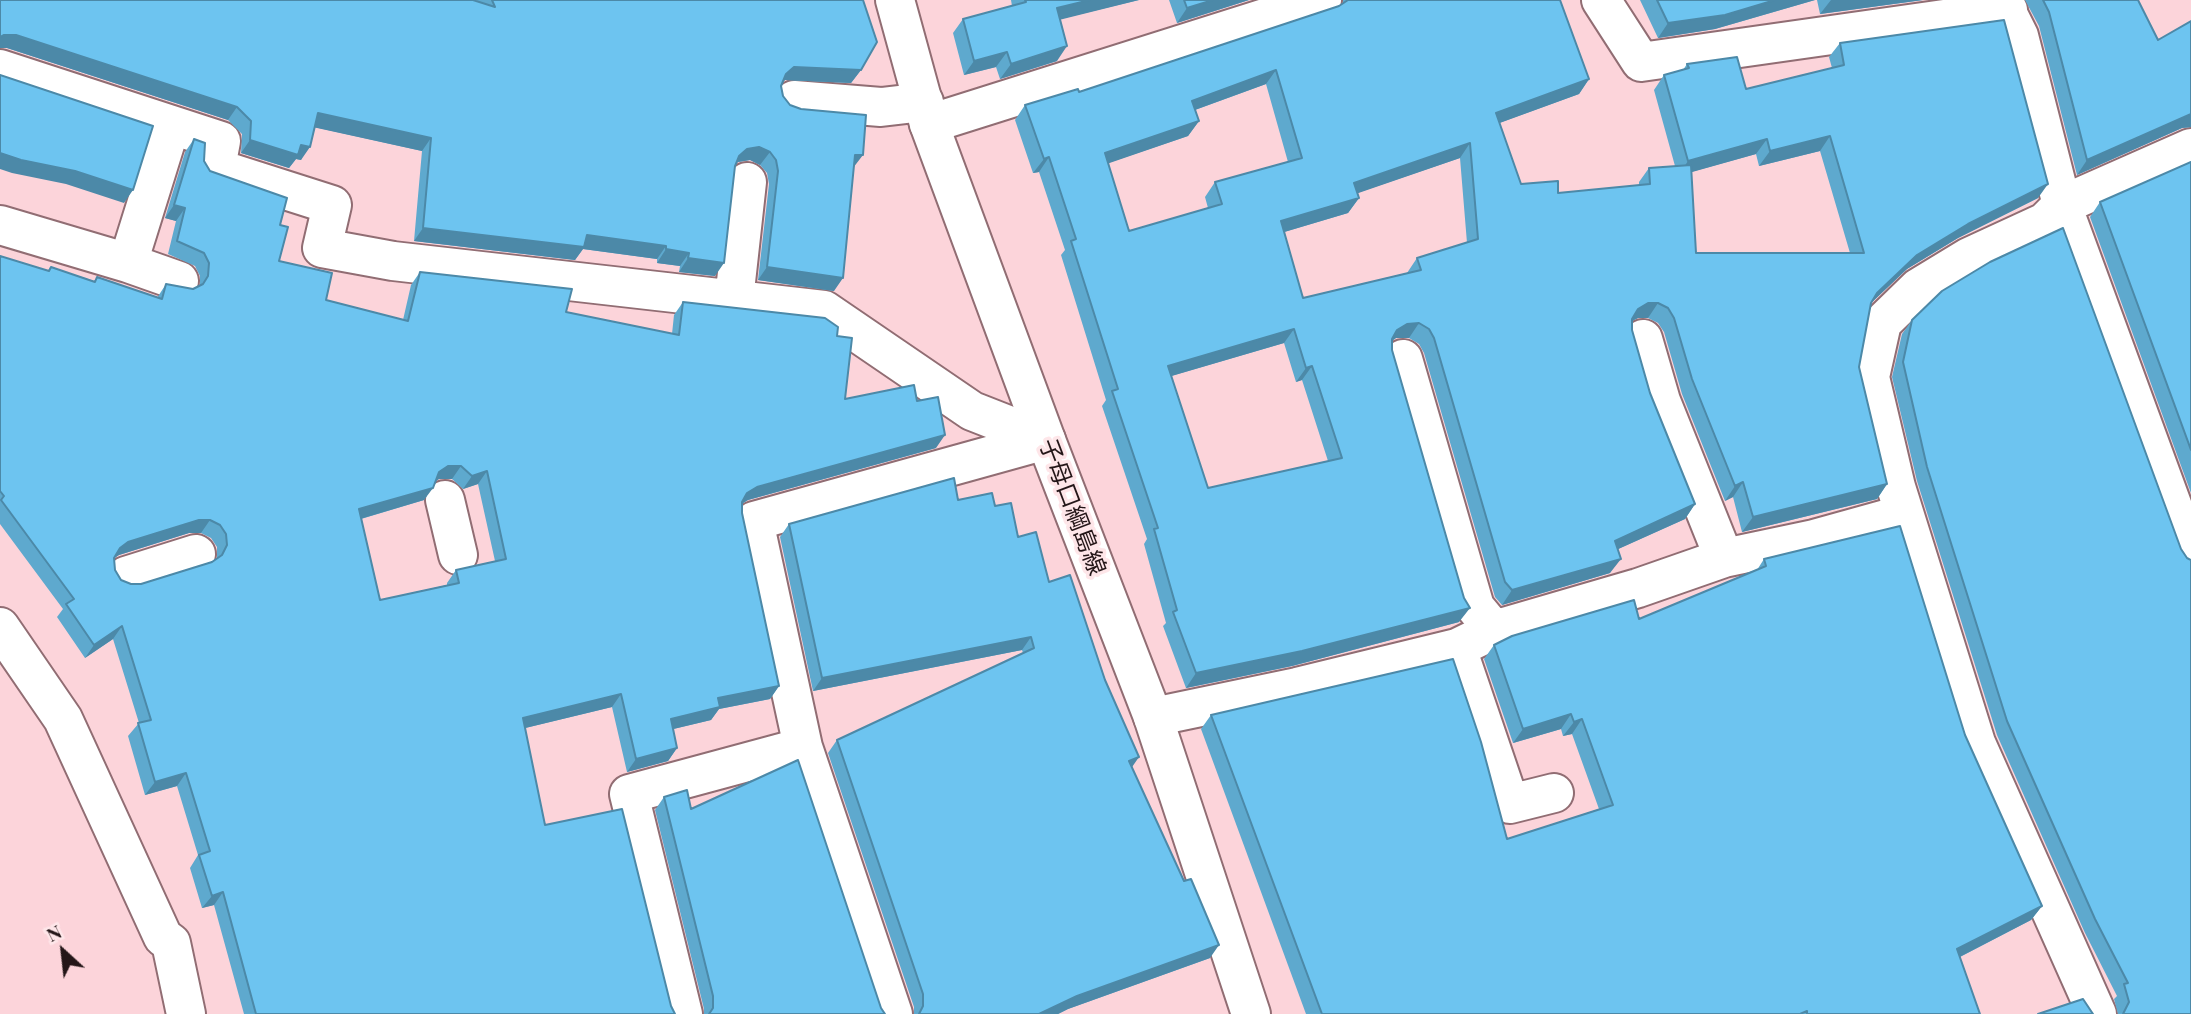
<!DOCTYPE html>
<html>
<head>
<meta charset="utf-8">
<style>
	body { margin:0 }
	#map { position:relative; width:2191px; height:1014px; overflow:hidden; background:#fcd4da; font-family:"Playfair Display",serif }
	canvas { display:block }
	.north { position:absolute; left:28px; top:916px; width:70px; height:70px; -webkit-text-stroke:5px #fee6e9; paint-order:stroke; rotate:333deg; font-size:19px; font-weight:700; line-height:28px; text-align:center; color:#241618 }
	.north::after { content:''; display:block; margin:auto; width:24px; height:32px; background:#241618; clip-path:polygon(50% 0,100% 100%,50% 72%,0 100%) }
</style>
</head>
<body>
<div id="map">
<canvas width="2191" height="1014"></canvas>
<div class="north">N</div>
</div>
<script>
const c = document.querySelector('canvas').getContext('2d');
c.lineJoin = 'round';
const shape = rows => new Path2D(rows.map(r => 'M' + r).join(''));
function trace(path, color, width, dash) { c.strokeStyle = color; c.lineWidth = width; c.lineCap = dash ? 'butt' : 'round'; c.setLineDash(dash || []); c.stroke(path); }
function fill(path, color) { c.fillStyle = color; c.fill(path, 'evenodd'); }
function write(font, color, halo, rows, align = 'center') {
  c.font = font + ' "Playfair Display","Noto Sans JP",serif'; c.lineWidth = 7; c.setLineDash([]); c.textBaseline = 'middle'; c.strokeStyle = halo; c.fillStyle = color; for (const [text, x, y, turn = 0] of rows) {
    c.save(); c.translate(x, y); c.rotate((+turn || 0) * Math.PI / 180); c.textAlign = isNaN(turn) ? turn : align; if (halo) c.strokeText(text, 0, 0); c.fillText(text, 0, 0); c.restore();
  }
}
const minor = shape([
	[1601,0,1641,62,2008,10],
	[2001,0,2019,36,2062,205,2191,556],
	[0,69,221,141,216,168,332,205,322,248,393,261,824,310,972,411,1046,440],
	[794,100,881,107,924,102],
	[929,124,1322,0],
	[0,225,128,263,179,281],
	[128,263,171,125],
	[734,300,747,182],
	[1643,339,1661,401,1724,558],
	[1403,359,1475,607,1494,630],
	[445,500,458,555],
	[126,576,196,554],
	[0,627,63,719,163,937,171,943,186,1014],
	[1457,648,1510,804,1554,793],
	[1153,717,1297,687,1457,648,1494,630,1638,588,1724,558,1814,539,1904,514],
	[683,1014,629,794,803,747],
	[893,1014,803,747,754,521,1046,440],
	[2097,1014,1976,743,1896,487,1870,377,1882,323,1918,288,1969,257,2045,222,2062,205,2191,148]
]);
const major = shape([
	[895,0,929,124,1046,440,1153,717,1251,1014]
]);
trace(minor, '#916d73', 42);
trace(major, '#916d73', 42);
trace(minor, '#fff', 38);
trace(major, '#fff', 38);
fill(shape([
	[477,0,863,0,861,70,851,83,785,80,783,82,781,86,783,96,790,105,853,168,834,291,758,280,769,184,767,173,760,165,750,160,738,162,735,164,715,276,679,272,680,266,657,263,657,259,583,249,575,260,422,242,414,241,422,151,314,127,301,160,296,159,289,168,241,153,242,134,228,120,7,48,477,1],
	[1011,0,1139,0,1060,19,1057,61,1000,79,996,67,964,75,953,33,963,19,1012,6],
	[1169,0,1249,0,1177,23],
	[1343,0,1560,0,1589,79,1579,94,1499,123,1521,184,1558,193,1639,185,1639,182,1649,168,1675,166,1654,90,1664,75,1683,70,1687,64,1746,89,1832,68,1829,57,1840,43,2038,198,1958,238,1907,269,1871,303,1859,367,1887,484,1877,499,1742,532,1733,497,1725,501,1682,394,1664,332,1658,323,1648,318,1638,318,1632,321,1632,330,1650,393,1695,504,1685,519,1618,549,1610,573,1502,605,1495,597,1424,353,1419,344,1409,338,1396,338,1392,341,1392,350,1459,622,1292,666,1186,688,1163,626,1166,623,1144,544,1147,539,1102,406,1106,400,1061,255,1065,250,1039,172,1033,173,1015,120,1025,105,1079,92,1339,6,1343,3],
	[1266,84,1288,162,1215,182,1205,197,1208,208,1129,231,1108,163,1188,136,1199,121,1195,110],
	[1820,151,1850,253,1696,253,1691,172,1756,154,1759,166],
	[1460,158,1467,243,1417,258,1407,273,1303,298,1284,232,1348,213,1359,198,1357,193],
	[1284,343,1296,382,1302,380,1328,461,1208,488,1171,376],
	[1640,0,1815,0,1715,29,1658,38],
	[1817,0,1923,0,1820,14],
	[2025,0,2138,0,2158,40,2191,21,2191,127,2182,128,2077,175,2039,26],
	[194,139,204,161,210,171,280,225,279,261,326,300,403,320,411,285,420,272,566,312,672,334,674,315,683,302,837,336,845,399,917,401,936,448,748,500,742,504,742,513,779,686,770,699,719,709,711,720,673,729,677,748,668,761,627,772,612,707,525,728,545,825,671,1006,675,1014,244,1014,214,905,202,908,190,868,198,855,177,786,145,795,128,736,139,723,113,639,85,658,57,617,63,609,0,524,0,256,48,271,51,267,94,281,97,277,157,298,166,284,193,289,200,286,200,276,195,266,168,254,176,221,165,218,185,152],
	[439,479,452,479,463,489,478,484,495,561,456,570,447,583,447,585,380,600,361,519,424,500,435,481],
	[189,533,201,533,211,538,217,547,217,558,212,562,141,584,131,584,121,580,115,570,114,558,119,555],
	[2191,162,2191,493,2090,217,2100,202],
	[1912,320,2181,549,2187,558,2191,1014,2118,1014,2114,999,2117,996,2085,933,1997,735,1917,481,1892,377,1902,334],
	[958,500,995,506,1018,537,1049,582,1132,767,1210,958,1068,1009,1058,1014,914,1014,914,1007,828,753,837,740,1023,653,1022,650,813,691,780,537,789,524],
	[1764,559,1965,735,2042,906,2031,920,1960,957,1980,1014,1306,1014,1201,729,1211,715,1507,839,1599,809,1572,734,1563,736,1561,729,1513,743,1484,659,1494,645,1639,619,1757,570],
	[664,797,691,809,881,1008,885,1014,704,1014,704,1009,655,810]
]), '#5ea9ce');
fill(shape([
	[1090,0,1139,0,1047,23,1057,8],
	[1213,0,1249,0,1177,23,1187,8],
	[1775,0,1815,0,1715,29,1658,38,1668,23],
	[1831,0,1923,0,1820,14],
	[4,35,16,35,237,107,228,120,7,48,0,48,0,37],
	[1067,46,1057,61,1000,79,1011,64],
	[1007,52,996,67,964,75,974,61],
	[794,67,861,70,851,83,785,80,776,87,786,74],
	[1276,70,1266,84,1181,115,1192,101],
	[1589,79,1579,94,1486,128,1496,113],
	[318,113,431,138,422,151,308,126],
	[2191,114,2191,127,2182,128,2077,175,2087,160],
	[1199,121,1188,136,1095,168,1105,153],
	[1830,136,1820,151,1759,166,1770,151],
	[1767,139,1756,154,1678,176,1688,161],
	[250,140,301,145,310,147,301,160,296,159,289,168,241,153],
	[1470,143,1460,158,1344,198,1354,183],
	[759,147,770,152,760,165,750,160,738,162,730,169,739,156,747,149],
	[0,153,75,171,133,190,124,203,66,184,12,173,0,169],
	[855,155,863,155,853,168],
	[1049,157,1039,172,1033,173,1044,159],
	[2048,184,2038,198,1958,238,1907,269,1867,307,1877,293,1917,255,1968,224],
	[1359,198,1348,213,1271,236,1281,221],
	[174,205,185,208,176,221,165,218],
	[423,228,587,235,666,246,657,259,583,249,575,260,414,241],
	[666,249,689,253,680,266,657,263],
	[688,258,724,263,715,276,679,272],
	[767,267,843,278,834,291,758,280],
	[1648,303,1658,303,1648,318,1638,318,1628,323,1638,309],
	[1419,323,1409,338,1396,338,1387,344,1397,330,1407,324],
	[1294,329,1284,343,1158,380,1168,366],
	[1312,366,1302,380,1296,382,1306,368],
	[945,435,936,448,748,500,738,506,747,493,757,487],
	[448,466,461,466,452,479,439,479,430,485,439,472],
	[487,471,478,484,463,489,472,476],
	[1743,482,1733,497,1725,501,1735,486],
	[1887,484,1877,499,1742,532,1753,517],
	[433,488,424,500,350,522,359,509],
	[1695,504,1685,519,1605,555,1615,541],
	[199,520,210,520,201,533,189,533,119,555,110,561,120,548,128,542],
	[1621,559,1610,573,1502,605,1512,590],
	[1470,608,1459,622,1292,666,1186,688,1196,673],
	[122,626,113,639,85,658,94,645],
	[1031,637,1022,650,813,691,822,678],
	[779,686,770,699,719,709,711,720,661,732,671,719,718,698],
	[621,694,612,707,513,731,523,718],
	[1571,714,1561,729,1513,743,1523,729],
	[1582,719,1572,734,1563,736,1574,722],
	[677,748,668,761,627,772,636,759],
	[1139,757,1130,770,1129,761],
	[186,773,177,786,145,795,155,782],
	[223,892,214,905,202,908,212,896],
	[2042,906,2031,920,1946,964,1957,949],
	[1219,945,1210,958,1068,1009,1058,1014,1039,1014,1077,996]
]), '#4c89a8');
const building = shape([
	[0,0,473,0,495,7,492,0,863,0,877,42,861,70,794,67,786,74,781,86,783,96,790,105,801,109,866,115,863,155,855,155,843,278,767,267,778,171,776,160,770,152,759,147,747,149,739,156,735,166,724,263,688,258,689,253,666,249,666,246,587,235,584,247,431,229,423,228,431,138,318,113,310,147,301,145,298,155,250,140,251,121,237,107,16,35,4,35,0,37,0,0],
	[1025,0,1090,0,1057,8,1067,46,1011,64,1007,52,974,61,963,19,1026,2,1025,0],
	[1184,0,1213,0,1187,8,1184,0],
	[1348,0,1560,0,1589,79,1496,113,1521,184,1558,181,1558,193,1650,184,1649,168,1691,165,1696,253,1864,253,1830,136,1770,151,1767,139,1688,161,1664,75,1689,68,1687,64,1737,57,1746,89,1844,65,1840,43,2004,20,2048,184,1968,224,1917,255,1877,293,1871,303,1859,367,1887,484,1753,517,1743,482,1735,486,1692,379,1674,318,1668,308,1658,303,1648,303,1638,309,1632,319,1632,330,1650,393,1695,504,1615,541,1621,559,1512,590,1505,582,1434,338,1429,329,1419,323,1407,324,1397,330,1392,339,1392,350,1464,598,1470,608,1302,651,1196,673,1173,612,1177,610,1154,529,1158,528,1112,391,1118,389,1071,241,1076,239,1049,157,1044,159,1025,105,1078,89,1079,92,1339,6,1348,0],
	[1276,70,1302,158,1215,182,1222,204,1129,231,1105,153,1199,121,1192,101,1276,70],
	[1470,143,1478,239,1417,258,1421,270,1303,298,1281,221,1359,198,1354,183,1470,143],
	[1294,329,1306,368,1312,366,1342,458,1208,488,1168,366,1294,329],
	[1657,0,1775,0,1725,15,1668,23,1657,0],
	[2043,0,2138,0,2158,40,2191,21,2191,114,2087,160,2049,12,2043,0],
	[0,75,153,126,133,190,75,171,21,160,0,153,0,75],
	[194,139,205,143,204,161,210,171,287,198,280,225,288,227,279,261,332,273,326,300,408,321,420,272,572,289,566,312,679,335,683,302,825,318,838,327,837,336,852,338,845,399,914,385,917,401,938,397,945,435,757,487,747,493,742,502,742,513,779,686,718,698,720,707,671,719,677,748,636,759,621,694,523,718,545,825,622,809,671,1006,675,1014,256,1014,223,892,212,896,199,855,210,851,186,773,155,782,138,723,151,720,122,626,94,645,66,604,74,599,1,500,4,496,0,491,0,256,49,271,51,267,95,282,97,277,162,299,166,284,193,289,203,284,208,276,209,263,204,253,177,241,185,208,174,205,194,139],
	[448,466,461,466,472,476,487,471,506,559,456,570,459,583,380,600,359,509,433,488,439,472,448,466],
	[199,520,210,520,220,525,226,534,227,545,222,555,212,562,141,584,131,584,121,580,115,570,114,558,120,548,128,542,199,520],
	[2191,162,2191,450,2100,202,2191,162],
	[2063,228,2181,549,2187,558,2191,560,2191,1014,2123,1014,2129,1002,2124,984,2128,983,2095,919,2007,721,1927,467,1903,362,1912,320,1942,291,1990,262,2063,228],
	[954,478,958,500,992,493,995,506,1011,503,1018,537,1036,532,1049,582,1070,575,1105,680,1139,757,1129,761,1184,881,1191,879,1219,945,1077,996,1039,1014,919,1014,923,1006,923,994,837,740,1034,648,1031,637,822,678,789,524,954,478],
	[1900,526,1965,735,2042,906,1957,949,1980,1014,1807,1014,1807,1011,1800,1014,1322,1014,1211,715,1453,659,1481,742,1507,839,1613,805,1582,719,1574,722,1571,714,1523,729,1494,645,1512,636,1634,600,1639,619,1766,566,1764,559,1900,526],
	[798,760,881,1008,885,1014,709,1014,713,1008,713,996,664,797,687,790,691,809,798,760],
	[2083,999,2093,1014,2038,1014,2083,999]
]);
fill(building, '#6dc4f0');
trace(building, '#4c89a8', 2);
write('24px', '#241618', '#fee6e9', [
	["子母口綱島線",1072,507,69]
]);
</script>
</body>
</html>
